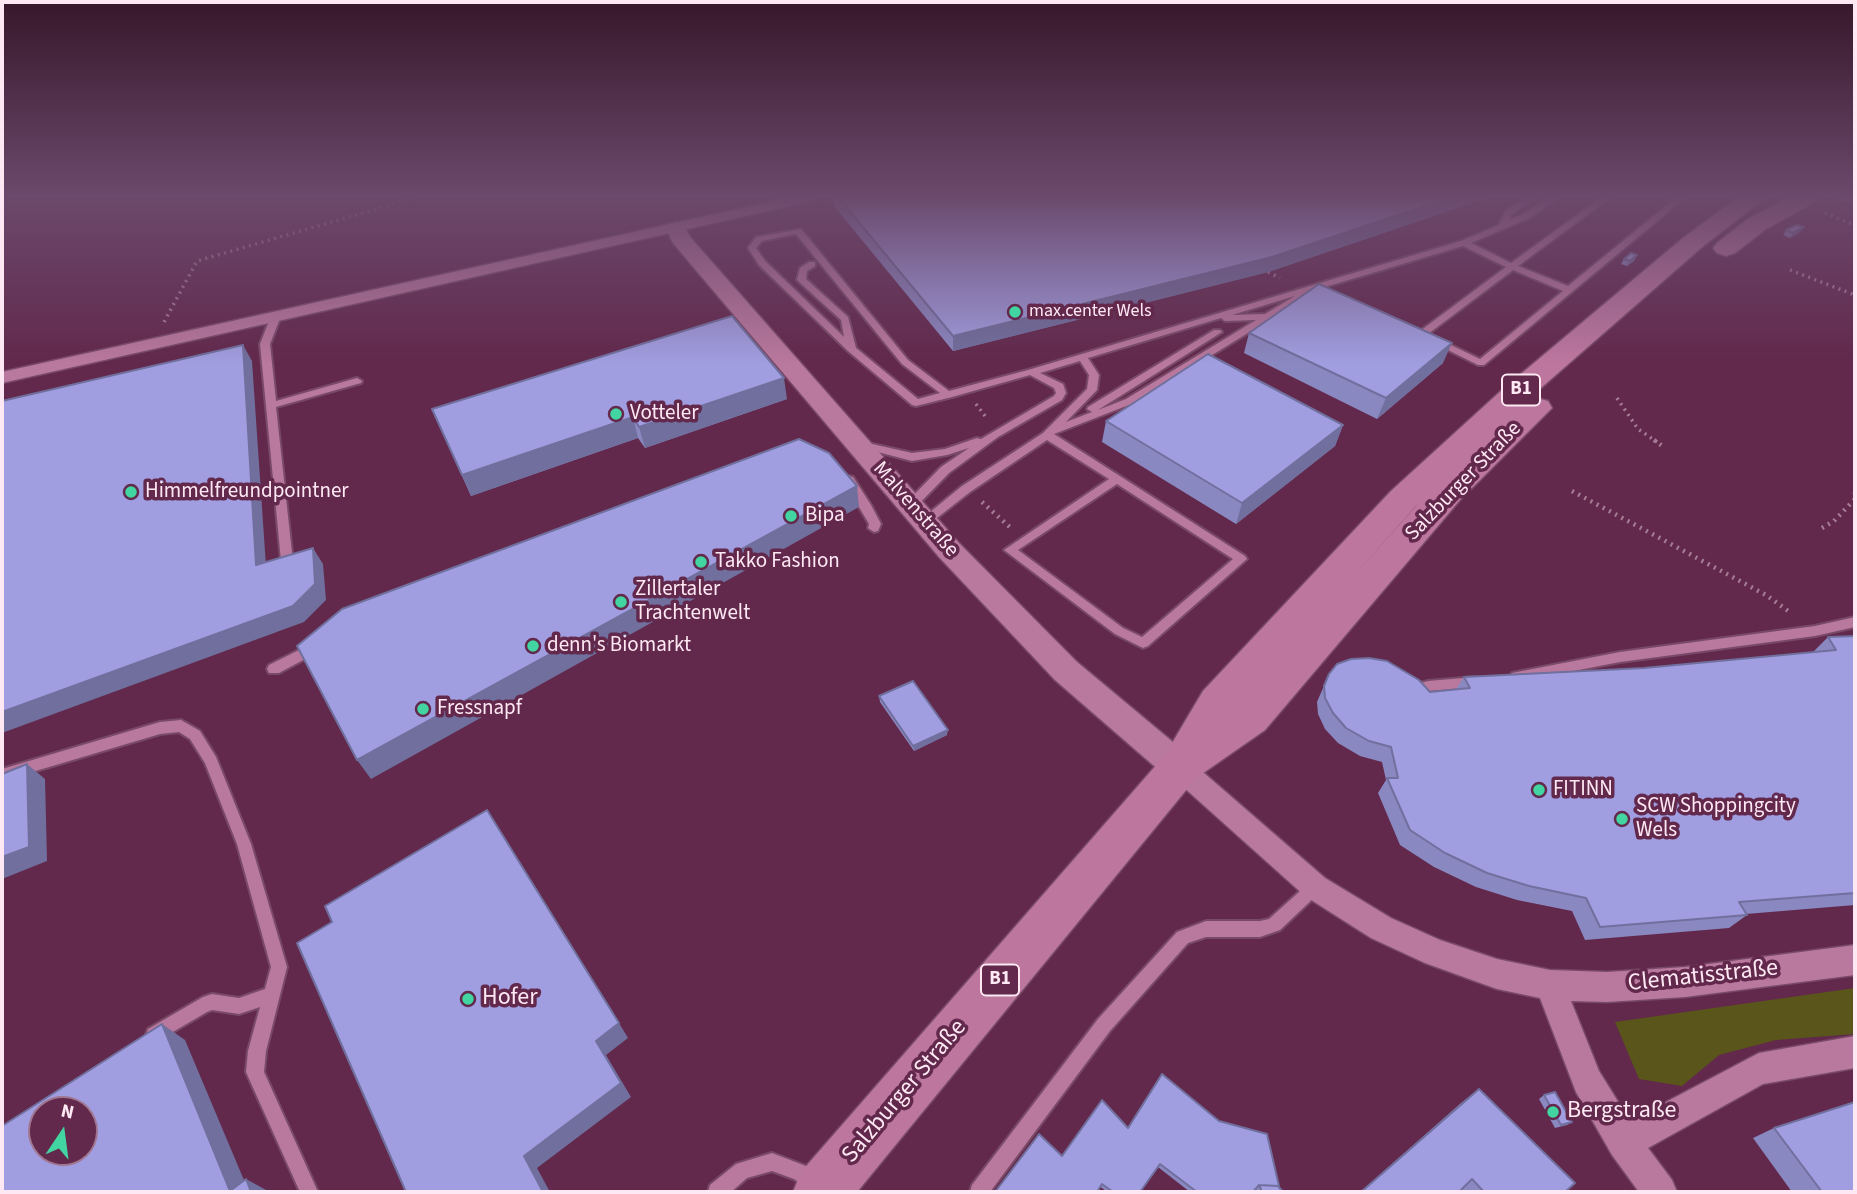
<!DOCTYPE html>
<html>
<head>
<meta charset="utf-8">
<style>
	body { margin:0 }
	#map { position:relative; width:1857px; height:1194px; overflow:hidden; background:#62294c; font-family:"Source Sans 3",sans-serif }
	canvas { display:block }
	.frame { position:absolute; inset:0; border:4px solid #fee8f3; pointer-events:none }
	.north { position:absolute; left:28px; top:1096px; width:70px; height:70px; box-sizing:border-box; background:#62294c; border:2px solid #a0758f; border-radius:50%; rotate:13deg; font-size:19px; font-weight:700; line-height:28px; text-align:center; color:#fee8f3 }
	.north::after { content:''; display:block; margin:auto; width:24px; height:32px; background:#42d4a1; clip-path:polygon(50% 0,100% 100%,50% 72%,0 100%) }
</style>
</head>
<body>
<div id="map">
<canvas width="1857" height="1194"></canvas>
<div class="frame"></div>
<div class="north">N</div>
</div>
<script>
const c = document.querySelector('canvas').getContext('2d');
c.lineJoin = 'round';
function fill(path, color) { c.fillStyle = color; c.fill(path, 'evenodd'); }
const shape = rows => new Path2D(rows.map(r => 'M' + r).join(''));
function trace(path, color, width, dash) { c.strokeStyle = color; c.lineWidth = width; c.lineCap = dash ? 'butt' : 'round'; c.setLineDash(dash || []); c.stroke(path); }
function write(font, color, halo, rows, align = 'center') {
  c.font = font + ' "Source Sans 3",sans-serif'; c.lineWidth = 7; c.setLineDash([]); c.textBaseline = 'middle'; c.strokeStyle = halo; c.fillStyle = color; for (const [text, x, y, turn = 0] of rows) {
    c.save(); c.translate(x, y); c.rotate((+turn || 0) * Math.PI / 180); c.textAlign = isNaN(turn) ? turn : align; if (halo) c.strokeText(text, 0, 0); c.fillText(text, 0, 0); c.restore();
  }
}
fill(shape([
	[1855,988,1855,1034,1776,1040,1719,1055,1682,1086,1639,1079,1615,1022]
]), '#59551b');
const service = shape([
	[1528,197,1538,197,1512,214,1509,220,1523,214,1550,197,1560,197,1529,218,1471,243,1511,263,1602,197,1611,197,1518,266,1568,286,1677,197,1686,197,1484,365,1478,365,1416,334,1506,267,1463,246,1308,292,1308,296,1134,403,1054,434,1245,556,1247,559,1148,646,1143,648,1115,634,1004,550,1109,479,1047,440,970,492,928,525,924,526,918,522,962,486,1043,433,1087,389,1089,375,1080,361,1040,373,1063,384,1066,393,1062,400,998,437,949,473,914,509,906,509,904,506,906,503,941,467,969,448,947,455,912,461,855,446,854,444,855,442,859,441,912,453,945,449,977,438,981,439,1054,396,1056,393,1054,388,1030,375,952,397,916,406,912,405,848,351,759,265,748,248,756,237,801,229,908,360,949,391,1028,370,1461,241,1499,225,1505,211,1528,197],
	[796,234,902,364,940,393,918,399,856,348,848,317,806,279,807,271,815,266,815,262,809,262,800,268,797,280,841,320,844,337,765,261,756,248,762,241,796,234],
	[1513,270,1563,291,1480,359,1428,334,1513,270],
	[1295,296,1265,314,1232,315,1295,296],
	[1221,318,1225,321,1256,320,1126,399,1098,410,1222,332,1220,330,1214,330,1088,407,1087,409,1092,412,1066,422,1097,390,1099,375,1088,358,1221,318],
	[1117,484,1233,559,1142,637,1123,628,1018,550,1117,484],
	[276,313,281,316,270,344,276,401,357,378,362,381,361,383,276,407,294,571,288,575,282,571,260,344,271,316,276,313],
	[849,476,853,477,871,505,881,524,878,531,874,532,868,528,869,524,843,480,849,476],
	[1855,617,1855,627,1815,636,1620,662,1517,682,1512,681,1510,677,1512,673,1517,672,1620,652,1815,626,1855,617],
	[313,643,318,644,319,648,318,652,279,673,269,673,267,669,269,665,313,643],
	[1475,677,1480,678,1482,682,1480,686,1475,687,1428,691,1410,696,1405,695,1403,691,1405,687,1428,681,1475,677],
	[181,720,200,731,216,757,251,844,287,967,266,1051,264,1072,318,1192,300,1192,246,1072,248,1051,260,1007,239,1014,212,1010,207,1012,154,1043,148,1041,146,1035,148,1029,203,997,212,994,239,998,265,989,271,967,237,844,205,763,190,739,179,732,160,734,2,781,2,769,160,722,181,720],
	[1315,880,1320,882,1323,887,1320,892,1280,930,1260,937,1206,937,1188,943,1110,1031,990,1192,970,1192,972,1185,1098,1019,1177,932,1206,921,1260,921,1269,919,1310,882,1315,880],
	[772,1153,806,1166,820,1176,822,1183,820,1190,813,1192,794,1179,772,1171,747,1178,731,1192,708,1192,710,1185,736,1164,772,1153]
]);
const minor = shape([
	[792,197,819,197,812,201,2,383,2,372,792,197],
	[1838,197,1855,197,1855,204,1840,200,1838,197],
	[1180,757,1189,760,1325,878,1391,918,1440,940,1497,959,1550,970,1607,972,1685,967,1855,945,1855,975,1685,997,1607,1002,1571,1001,1599,1071,1630,1121,1759,1053,1855,1036,1855,1068,1763,1084,1648,1148,1672,1180,1677,1192,1639,1192,1612,1155,1576,1092,1540,998,1497,989,1425,963,1371,938,1305,896,1171,776,1167,768,1171,760,1180,757]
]);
const tertiary = shape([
	[676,222,683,224,690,237,959,543,1077,662,1192,758,1197,768,1192,778,1180,783,1168,778,1055,680,939,557,673,243,666,228,669,224,676,222]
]);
const primary = shape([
	[1739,197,1766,197,1701,248,1526,401,1537,398,1548,401,1552,408,1460,500,1265,730,1196,778,857,1192,793,1192,801,1172,1165,755,1203,691,1391,491,1503,389,1683,238,1739,197],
	[1419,503,1350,580,1415,507,1419,503],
	[1789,197,1819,197,1815,202,1766,229,1735,253,1726,256,1717,253,1713,248,1717,243,1748,219,1789,197]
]);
trace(service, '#794a67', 4);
trace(minor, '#794a67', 3);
trace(tertiary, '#794a67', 3);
trace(primary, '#794a67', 3);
trace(shape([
	[1825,213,1855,225],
	[1790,270,1855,295],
	[1268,272,1280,278],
	[164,322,197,261,418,197],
	[1617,398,1638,429,1657,442],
	[976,404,985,416,982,418]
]), '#a77d95', 3.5, [2, 4.5]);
trace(shape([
	[1654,440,1665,448],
	[1572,491,1766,595,1791,613],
	[982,502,1012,529],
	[1822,528,1834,521,1854,500,1855,492]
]), '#a77d95', 4.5, [2, 5]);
fill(service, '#b9789d');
fill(minor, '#b9789d');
fill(tertiary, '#b9789d');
fill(primary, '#bd779f');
fill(shape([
	[833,197,1490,197,1268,272,953,351,834,206],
	[1786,230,1800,232,1790,238,1783,235],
	[1637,255,1634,261,1627,266,1621,264,1624,259],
	[1249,333,1443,363,1377,419,1244,353],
	[787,399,645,448,638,438,471,496,432,409],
	[1106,421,1343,425,1335,446,1236,524,1102,442],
	[1855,636,1855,905,1746,914,1747,915,1729,928,1585,940,1572,911,1517,900,1476,887,1434,867,1400,845,1378,793,1386,780,1382,762,1360,756,1338,743,1325,729,1318,714,1317,702,1329,674,1430,692,1456,689,1464,677,1644,668,1813,652,1828,637],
	[879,696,947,735,914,751,880,702],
	[1479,1089,1565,1192,1360,1192,1461,1103],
	[1544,1095,1572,1122,1567,1125,1555,1128,1539,1099],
	[1128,1128,1278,1186,1283,1192,1190,1192,1158,1167,1140,1192,1107,1192,1062,1156],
	[1774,1128,1855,1192,1792,1192,1753,1138]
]), '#8a88c1');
fill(shape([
	[1452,197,1490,197,1268,272,953,351,953,336],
	[1804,227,1800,232,1790,238,1793,233],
	[1637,255,1634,261,1627,266,1630,261],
	[1452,343,1443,363,1377,419,1386,398],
	[243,345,252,361,267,581,256,565],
	[784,378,787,399,645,448,639,427],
	[633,417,638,438,471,496,462,475],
	[1343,425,1335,446,1236,524,1242,503],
	[857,486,859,507,371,779,357,760],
	[313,548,323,564,326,600,304,622,2,733,2,712],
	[948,730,947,735,914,751,913,746],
	[27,764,45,779,47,861,2,879,2,857],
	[619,1023,628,1038,606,1055,631,1097,537,1168,550,1192,543,1192,524,1156,596,1041],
	[162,1024,185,1040,249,1192,230,1191],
	[246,1179,268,1191,269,1192,251,1192]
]), '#706f9d');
const building = shape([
	[838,197,1452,197,1272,257,953,336,838,197],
	[1797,225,1804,227,1793,233,1786,230,1797,225],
	[1631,253,1637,255,1630,261,1624,259,1631,253],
	[1319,284,1452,343,1386,398,1249,333,1319,284],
	[732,316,784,378,639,427,633,417,462,475,432,409,732,316],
	[243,345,256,565,313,548,315,584,293,606,2,712,2,401,243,345],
	[1208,354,1343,425,1242,503,1106,421,1208,354],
	[799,439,829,453,857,486,357,760,297,646,342,609,799,439],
	[1855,636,1855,893,1739,902,1747,915,1600,927,1586,898,1529,886,1487,873,1445,853,1410,830,1387,778,1398,778,1391,747,1369,741,1346,728,1333,713,1325,698,1324,686,1329,674,1337,664,1351,659,1369,658,1387,661,1419,680,1430,692,1470,688,1464,677,1644,668,1836,650,1828,637,1855,636],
	[913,681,948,730,913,746,879,696,913,681],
	[27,764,29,847,2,857,2,774,27,764],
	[487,810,619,1023,596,1041,621,1083,524,1156,543,1192,406,1192,297,943,332,922,325,906,487,810],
	[162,1024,230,1191,246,1179,251,1192,2,1192,2,1126,162,1024],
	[42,1110,84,1110,84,1152,42,1152,42,1110],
	[1162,1074,1219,1121,1267,1134,1279,1186,1259,1185,1253,1192,1197,1192,1160,1164,1140,1192,1113,1192,1102,1184,1097,1192,995,1192,1039,1134,1062,1156,1102,1100,1128,1128,1162,1074],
	[1479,1089,1575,1183,1565,1192,1484,1192,1472,1179,1459,1192,1361,1192,1479,1089],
	[1555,1092,1572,1122,1561,1125,1544,1095,1555,1092],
	[1855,1102,1855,1192,1822,1192,1774,1128,1855,1102],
	[1259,1185,1278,1186,1283,1192,1262,1192,1259,1185]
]);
fill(building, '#a09ee0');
trace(building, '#706f9d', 2);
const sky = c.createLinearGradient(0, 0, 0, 364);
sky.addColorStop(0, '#36172a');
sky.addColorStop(0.54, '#6b496c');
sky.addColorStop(1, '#6b496c00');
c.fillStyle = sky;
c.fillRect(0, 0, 1857, 364);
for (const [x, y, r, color] of [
	[1015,312,7,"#42d4a1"],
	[616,414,7,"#42d4a1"],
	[131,492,7,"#42d4a1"],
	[791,516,7,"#42d4a1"],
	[701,562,7,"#42d4a1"],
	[621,602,7,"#42d4a1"],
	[533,646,7,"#42d4a1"],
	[423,709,7,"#42d4a1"],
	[1539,790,7,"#42d4a1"],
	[1622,819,7,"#42d4a1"],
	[468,999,7,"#42d4a1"],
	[1553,1112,7,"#42d4a1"]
]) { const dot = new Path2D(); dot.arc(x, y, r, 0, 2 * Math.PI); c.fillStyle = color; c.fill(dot); trace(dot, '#62294c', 2.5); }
write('18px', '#fee8f3', '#62294c', [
	["max.center Wels",1029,312]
], 'left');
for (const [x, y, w] of [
	[1521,390,38],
	[1000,980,38]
]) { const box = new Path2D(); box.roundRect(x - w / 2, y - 15.5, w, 31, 5); c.fillStyle = '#62294c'; c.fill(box); trace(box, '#fee8f3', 2); }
write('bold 19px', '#fee8f3', null, [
	["B1",1521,390],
	["B1",1000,980]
]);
write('21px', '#fee8f3', '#62294c', [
	["Votteler",630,414],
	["Himmelfreundpointner",145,492],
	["Bipa",805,516],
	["Takko Fashion",715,562],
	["Zillertaler",635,590],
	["Trachtenwelt",635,614],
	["denn's Biomarkt",547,646],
	["Fressnapf",437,709],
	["FITINN",1553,790],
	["SCW Shoppingcity",1636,807],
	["Wels",1636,831]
], 'left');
write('21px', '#fee8f3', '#62294c', [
	["Salzburger Straße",1464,482,-46],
	["Malvenstraße",915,510,49]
]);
write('24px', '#fee8f3', '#62294c', [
	["Clematisstraße",1703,977,-6],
	["Salzburger Straße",905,1092,-50]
]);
write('24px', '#fee8f3', '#62294c', [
	["Hofer",482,999],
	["Bergstraße",1567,1112]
], 'left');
</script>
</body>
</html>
